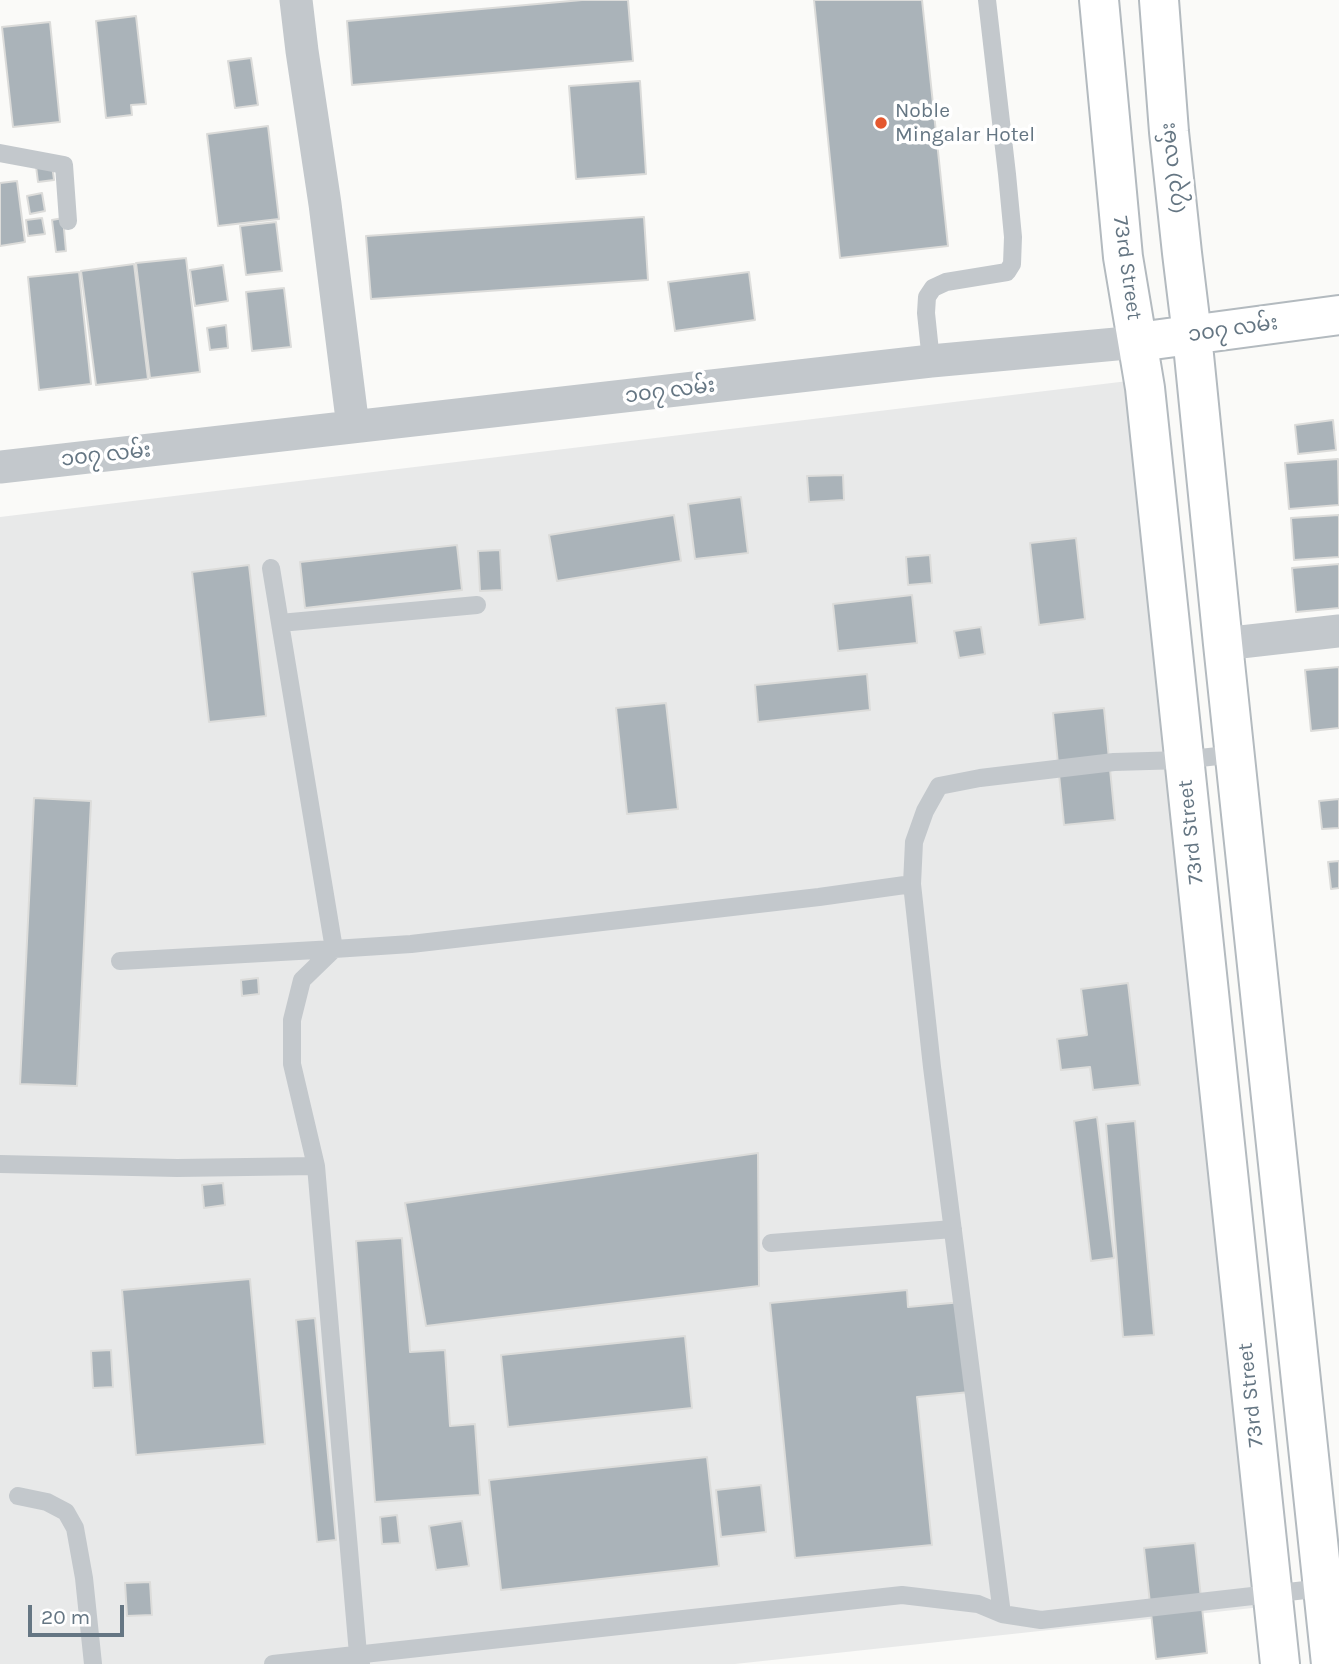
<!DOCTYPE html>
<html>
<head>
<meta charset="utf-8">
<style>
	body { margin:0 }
	#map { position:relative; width:1339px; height:1664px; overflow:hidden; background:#fafaf8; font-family:Karla,sans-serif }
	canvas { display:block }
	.scale { position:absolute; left:28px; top:1605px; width:96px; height:32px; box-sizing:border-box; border:4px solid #657683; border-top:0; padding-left:9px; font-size:21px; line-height:24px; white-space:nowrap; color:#657683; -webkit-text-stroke:5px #fff; paint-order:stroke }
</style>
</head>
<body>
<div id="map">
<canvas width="1339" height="1664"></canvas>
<div class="scale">20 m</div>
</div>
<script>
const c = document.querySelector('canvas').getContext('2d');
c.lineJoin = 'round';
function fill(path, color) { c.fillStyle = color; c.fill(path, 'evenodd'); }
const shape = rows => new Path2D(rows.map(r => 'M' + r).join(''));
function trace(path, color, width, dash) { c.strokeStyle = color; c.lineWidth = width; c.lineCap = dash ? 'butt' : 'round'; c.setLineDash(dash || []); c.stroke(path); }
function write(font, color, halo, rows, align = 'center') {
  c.font = font + ' Karla,"Noto Sans Myanmar",sans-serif'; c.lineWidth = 7; c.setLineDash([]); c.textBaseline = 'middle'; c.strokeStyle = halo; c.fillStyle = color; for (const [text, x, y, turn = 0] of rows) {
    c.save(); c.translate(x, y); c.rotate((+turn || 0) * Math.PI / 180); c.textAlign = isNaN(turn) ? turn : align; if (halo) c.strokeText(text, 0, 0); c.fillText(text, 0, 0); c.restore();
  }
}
fill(shape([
	[1153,378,1280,1605,735,1664,0,1664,0,517]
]), '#e8e9e9');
const building = shape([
	[582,0,628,0,633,61,352,85,347,21,582,0],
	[814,0,922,0,948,246,840,258,814,0],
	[136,16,146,104,131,105,132,115,106,118,96,21,136,16],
	[50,22,60,122,13,127,2,27,50,22],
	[251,58,258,105,235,108,228,61,251,58],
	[640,81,646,174,576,179,569,86,640,81],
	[268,126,279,219,218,226,207,134,268,126],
	[52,164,54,180,38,182,36,166,52,164],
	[17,181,25,242,0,246,0,183,17,181],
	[42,193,45,211,30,214,27,196,42,193],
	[644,217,648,280,371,299,366,236,644,217],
	[42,218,45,234,28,236,26,220,42,218],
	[63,218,66,251,56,252,52,220,63,218],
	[276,222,282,271,246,275,240,226,276,222],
	[186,258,200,372,150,378,136,263,186,258],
	[134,264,148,379,96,385,81,271,134,264],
	[223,265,228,301,195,306,190,270,223,265],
	[79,272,91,384,39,390,28,277,79,272],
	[749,272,755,320,675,331,668,282,749,272],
	[284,288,291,347,252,351,246,292,284,288],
	[226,325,228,348,210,350,207,328,226,325],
	[1333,420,1336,450,1298,454,1295,425,1333,420],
	[1338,459,1339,505,1289,509,1285,463,1338,459],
	[843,475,844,500,809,502,807,476,843,475],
	[741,497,748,553,695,559,688,504,741,497],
	[674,515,681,561,557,581,549,535,674,515],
	[1339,515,1339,557,1294,560,1291,518,1339,515],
	[1076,538,1085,619,1039,625,1030,543,1076,538],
	[457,545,462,590,305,608,300,562,457,545],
	[500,550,502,590,480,591,478,551,500,550],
	[930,555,932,583,908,585,906,557,930,555],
	[1339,564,1339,608,1296,612,1292,568,1339,564],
	[249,565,266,716,209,722,192,572,249,565],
	[912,595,917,643,838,651,833,604,912,595],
	[981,627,985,654,959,658,954,631,981,627],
	[1339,667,1339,728,1311,731,1305,670,1339,667],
	[867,674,870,710,758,722,755,685,867,674],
	[666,703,678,809,627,814,616,708,666,703],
	[1104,708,1115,820,1064,825,1053,713,1104,708],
	[34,798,91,801,77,1086,20,1084,34,798],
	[1339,799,1339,828,1322,829,1319,801,1339,799],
	[1339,861,1339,888,1331,889,1328,862,1339,861],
	[258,978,259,994,242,996,241,980,258,978],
	[1128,983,1140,1085,1093,1090,1090,1067,1061,1070,1057,1039,1087,1035,1081,989,1128,983],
	[1097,1117,1114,1258,1091,1261,1074,1121,1097,1117],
	[1135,1121,1154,1335,1123,1337,1106,1124,1135,1121],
	[758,1153,759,1286,426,1326,405,1203,758,1153],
	[223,1183,225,1205,204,1208,202,1185,223,1183],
	[402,1238,410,1352,445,1350,450,1426,475,1424,480,1495,375,1502,356,1241,402,1238],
	[250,1279,265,1444,136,1455,122,1290,250,1279],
	[907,1290,908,1307,962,1302,970,1392,917,1397,932,1545,795,1558,770,1303,907,1290],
	[315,1318,336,1540,317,1542,296,1320,315,1318],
	[685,1336,692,1408,508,1427,501,1355,685,1336],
	[111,1350,113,1387,93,1388,91,1351,111,1350],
	[707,1457,719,1566,501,1590,489,1480,707,1457],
	[761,1485,766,1532,721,1537,716,1490,761,1485],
	[397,1515,400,1543,382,1544,380,1517,397,1515],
	[462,1521,469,1566,436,1570,429,1526,462,1521],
	[1195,1543,1207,1653,1156,1659,1144,1548,1195,1543],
	[150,1582,152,1615,127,1616,125,1583,150,1582]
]);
fill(building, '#aab3b9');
trace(building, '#dcdcda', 2);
const secondary = shape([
	[1099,0,1123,257,1145,388,1280,1664],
	[1159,0,1169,132,1182,253,1192,335,1223,644,1331,1664],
	[1138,342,1339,315]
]);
trace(secondary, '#b3babf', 42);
trace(shape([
	[0,153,64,165,68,221],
	[931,361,926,313,927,297,933,288,946,282,1007,272,1012,264,1013,237,1007,174,987,0],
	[271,568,280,623],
	[912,884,932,1067,1002,1614],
	[120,961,334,949,280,623,477,605],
	[0,1164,177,1168,316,1166],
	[771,1243,953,1229],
	[18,1496,47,1502,66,1512,75,1528,84,1578,93,1664],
	[273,1664,902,1595,978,1604,1002,1614,1041,1620,1323,1588],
	[361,1664,358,1654,316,1166,292,1064,292,1020,302,980,334,949,411,944,819,897,912,884,914,842,925,811,939,786,980,778,1114,762,1183,760,1235,754]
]), '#c3c8cc', 18);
trace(shape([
	[296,0,302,51,325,204,353,427],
	[0,467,931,361,1138,342],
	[1223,644,1339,631]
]), '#c3c8cc', 33);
trace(secondary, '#fff', 38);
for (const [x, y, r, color] of [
	[881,123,7,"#e4572e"]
]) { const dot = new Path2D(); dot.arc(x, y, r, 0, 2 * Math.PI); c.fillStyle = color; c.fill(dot); trace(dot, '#fff', 2.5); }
write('21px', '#657683', '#fff', [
	["Noble",895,111],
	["Mingalar Hotel",895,135]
], 'left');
write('21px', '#657683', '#fff', [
	["(၇၃) လမ်း",1173,168,-96],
	["73rd Street",1127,268,82],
	["၁၀၇ လမ်း",1233,329,-8],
	["၁၀၇ လမ်း",670,391,-7],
	["၁၀၇ လမ်း",106,455,-6],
	["73rd Street",1191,832,-96],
	["73rd Street",1251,1395,-96]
]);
</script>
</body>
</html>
